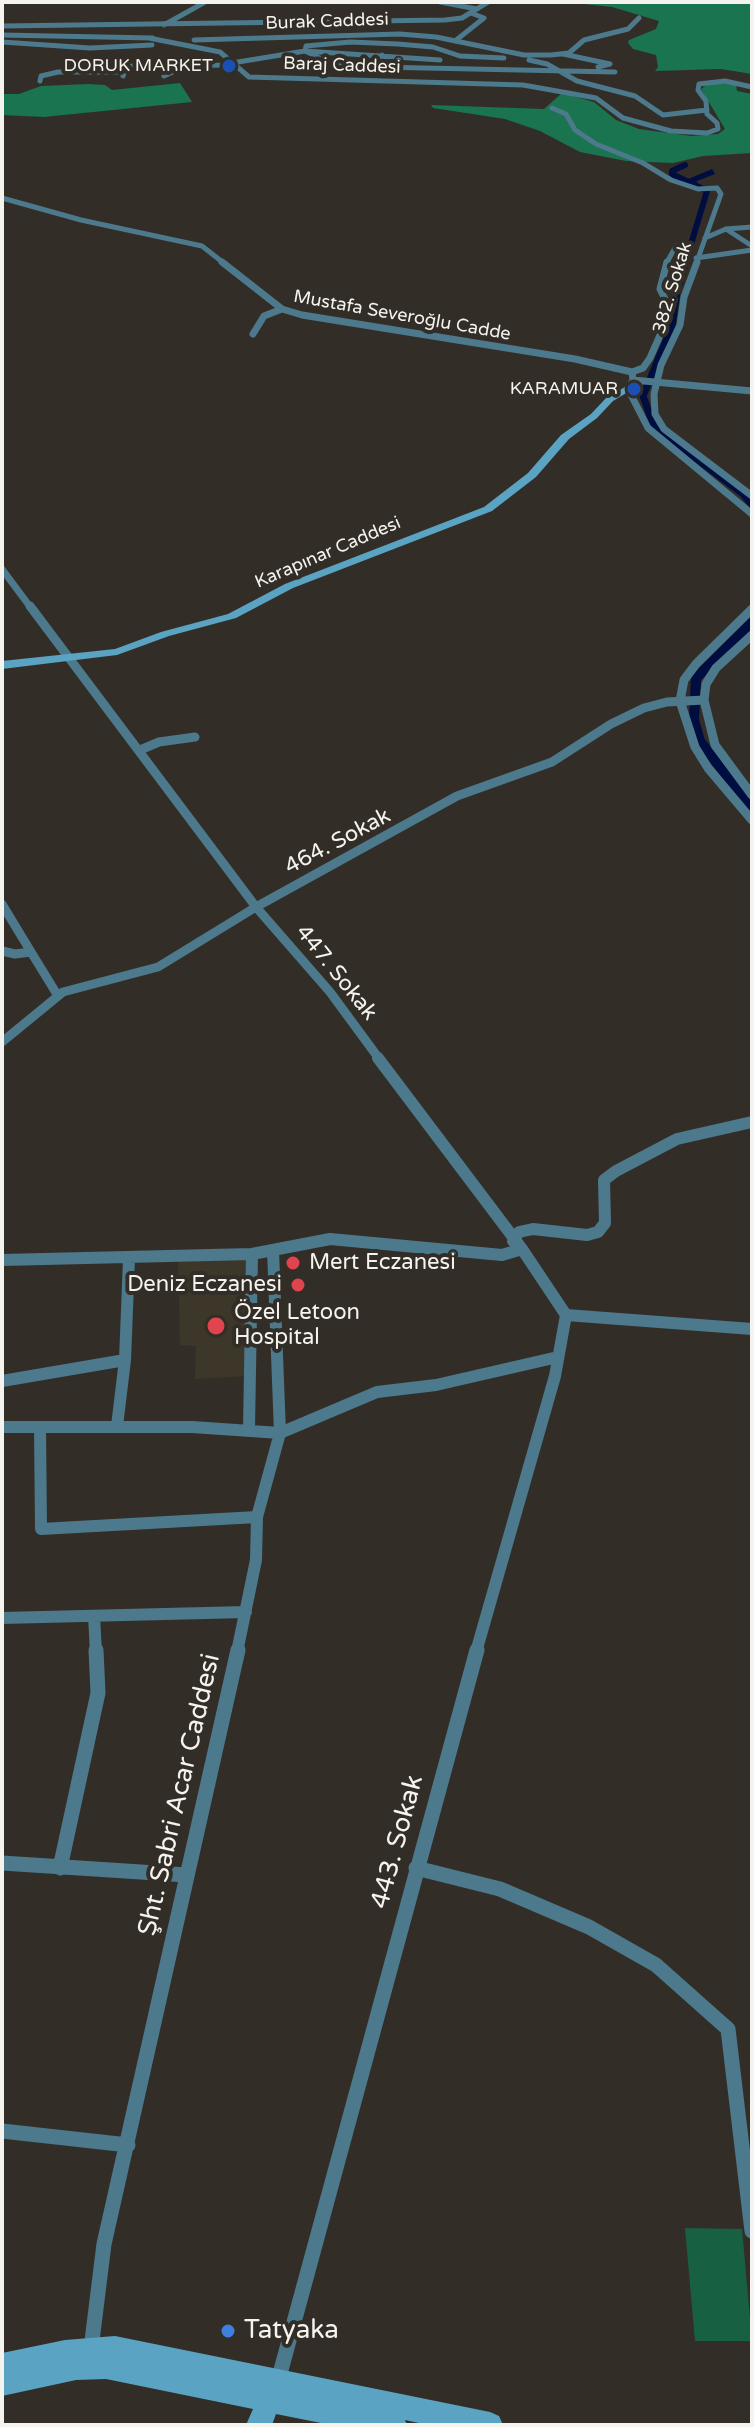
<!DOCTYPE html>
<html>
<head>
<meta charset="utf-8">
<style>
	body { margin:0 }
	#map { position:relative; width:754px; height:2427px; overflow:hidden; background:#322e27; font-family:"Varela Round",sans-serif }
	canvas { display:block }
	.frame { position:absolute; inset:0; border:4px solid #f5f3ee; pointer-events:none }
</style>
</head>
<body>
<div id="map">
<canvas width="754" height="2427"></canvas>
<div class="frame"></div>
</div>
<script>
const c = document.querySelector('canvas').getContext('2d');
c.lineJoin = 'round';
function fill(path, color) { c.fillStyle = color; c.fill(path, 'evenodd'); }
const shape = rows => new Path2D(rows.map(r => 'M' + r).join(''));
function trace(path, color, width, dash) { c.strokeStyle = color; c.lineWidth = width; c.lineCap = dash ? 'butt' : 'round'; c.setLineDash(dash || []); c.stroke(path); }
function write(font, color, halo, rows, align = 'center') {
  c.font = font + ' "Varela Round",sans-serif'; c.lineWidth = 8; c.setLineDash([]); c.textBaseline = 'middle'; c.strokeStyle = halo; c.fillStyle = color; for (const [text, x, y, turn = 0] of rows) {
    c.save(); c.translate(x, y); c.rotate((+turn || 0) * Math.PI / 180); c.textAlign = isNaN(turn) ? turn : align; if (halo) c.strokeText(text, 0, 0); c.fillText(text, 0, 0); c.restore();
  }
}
fill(shape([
	[252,1254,251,1376,195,1379,196,1346,180,1345,178,1257]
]), '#3d372a');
fill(shape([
	[685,2228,742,2229,752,2341,695,2341]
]), '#186042');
fill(shape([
	[565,2,752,2,752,74,721,69,655,71,658,67,656,55,633,49,628,43,629,40,656,29,659,21,612,7],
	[723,82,736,84,737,91,752,94,752,153,703,156,673,163,626,161,580,152,540,131,505,119,433,108,431,105,544,109,562,93,594,102,616,120,639,129,691,136,718,134,725,129,701,89,709,83],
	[180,83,192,102,44,117,2,115,2,94,19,94,41,86,89,84,105,85,112,90]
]), '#19744f');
trace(shape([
	[685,165,672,171,672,174,707,191,685,264]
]), '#000d41', 6);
trace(shape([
	[686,262,677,291,672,326,643,396,654,427,743,494,752,505]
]), '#000d41', 7);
trace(shape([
	[752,622,696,678,694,720,700,741,752,809]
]), '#000d41', 10);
fill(shape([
	[712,169,715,174,697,181,697,185,689,185,686,180,712,169]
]), '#000d41');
trace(shape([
	[440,2,477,9],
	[164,25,205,2],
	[2,26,445,20,462,18,488,2],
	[2,35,153,38],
	[149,38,220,52,249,77,523,85,596,98,623,118,671,131,707,133,718,129,717,123,707,114,706,101,698,90,699,84,725,81,752,87],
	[194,40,400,34,436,37,524,55,551,55,569,53,584,40,628,29,639,18],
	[455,41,484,18,471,13],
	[2,42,90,48,152,45],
	[563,54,610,64,598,67],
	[382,55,377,67,615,72],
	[529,60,547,64,577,81,635,96,663,115,707,110],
	[232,63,305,51,440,60],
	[377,67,330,63,305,51,306,46,350,42,398,44,433,47,460,56,504,58],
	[123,76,126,68,131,66,233,65],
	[164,76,184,67],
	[40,81,41,76,58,72,124,72],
	[552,108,566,114,575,130,596,144,643,163,671,180,698,189,717,188,721,194,696,264],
	[2,198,81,220,202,246,225,264],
	[726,229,752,246],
	[705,238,726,229,752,227],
	[696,258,752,250],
	[666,264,676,246]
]), '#4d798c', 5);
trace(shape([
	[222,262,282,309,302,315,575,359,632,372],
	[697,262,684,297,680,325,661,365,654,394,655,414,664,429,752,496],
	[253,334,264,316,282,309],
	[632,372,633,380,628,389,648,428,752,514],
	[632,372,643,368,650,358,665,324,667,303,660,289,667,262],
	[633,380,752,391],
	[2,569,31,608]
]), '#4d798c', 7);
trace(shape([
	[30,606,256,907,330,992,380,1060],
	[752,609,696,664,684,680,680,701,695,747,708,768,752,820],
	[752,635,716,668,706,684,704,700,715,745,752,795],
	[140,750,159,742,195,737],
	[2,904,31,952],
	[2,951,15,954,31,952,58,996],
	[2,1042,63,992,158,967,256,907,457,796,552,762,611,724,644,708,667,702,704,700]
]), '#4d798c', 9);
trace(shape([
	[378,1058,522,1249,566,1315],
	[513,1241,519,1232,533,1229,587,1235,598,1232,605,1223,604,1180,616,1171,677,1139,752,1122],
	[2,1260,252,1254,330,1239,502,1255,522,1249],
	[566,1315,752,1329],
	[2,1381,125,1360],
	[117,1426,125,1360,129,1259],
	[2,1427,192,1427,280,1433,377,1392,436,1385,558,1357],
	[40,1427,41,1529,257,1517],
	[249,1429,252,1254],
	[94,1616,96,1652],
	[2,1618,246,1612],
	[237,1652,256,1560,257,1517,280,1433,273,1250],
	[476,1652,555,1376,566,1315]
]), '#4d798c', 12);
trace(shape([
	[2,1863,187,1875],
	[60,1868,98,1693,96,1650],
	[416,1868,500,1889,589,1927,656,1965,728,2029,752,2231],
	[2,2131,128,2145],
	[91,2349,104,2244,238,1650],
	[278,2381,477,1650]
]), '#4d798c', 15);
fill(shape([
	[625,387,633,389,613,401,597,418,569,439,536,477,492,511,293,588,236,618,169,636,117,655,2,669,2,661,115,649,161,632,228,614,285,584,484,507,528,473,561,435,591,414,607,397,625,387],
	[115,2336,490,2412,499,2416,503,2425,428,2425,405,2420,407,2425,331,2425,276,2414,272,2425,246,2425,253,2409,106,2379,76,2380,2,2396,2,2353,65,2340,115,2336]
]), '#5aa3c2');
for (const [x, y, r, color] of [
	[229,66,8,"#1a4fb4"],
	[634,389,8,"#1a4fb4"],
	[293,1263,8,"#e0444e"],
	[298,1285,8,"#e0444e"],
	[216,1326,10,"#e0444e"],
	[228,2331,8,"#3f7fe0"]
]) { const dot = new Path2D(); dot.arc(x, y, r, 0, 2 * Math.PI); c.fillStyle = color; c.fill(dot); trace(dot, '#322e27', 3); }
write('18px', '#f5f3ee', '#322e27', [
	["Burak Caddesi",327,22,-2],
	["Baraj Caddesi",342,66,2],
	["382. Sokak",673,288,-73],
	["Mustafa Severoğlu Cadde",402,316,10],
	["Karapınar Caddesi",328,553,-23]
]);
write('18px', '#f5f3ee', '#322e27', [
	["DORUK MARKET",213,66],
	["KARAMUAR",618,389]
], 'right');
write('22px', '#f5f3ee', '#322e27', [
	["464. Sokak",338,842,-28],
	["447. Sokak",336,973,51]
]);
write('22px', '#f5f3ee', '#322e27', [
	["Mert Eczanesi",309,1263],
	["Deniz Eczanesi",282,1285,"right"],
	["Özel Letoon",234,1313],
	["Hospital",234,1338]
], 'left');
write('26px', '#f5f3ee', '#322e27', [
	["Şht. Sabri Acar Caddesi",180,1795,-77],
	["443. Sokak",398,1842,-75]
]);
write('26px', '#f5f3ee', '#322e27', [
	["Tatyaka",244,2331]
], 'left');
</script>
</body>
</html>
